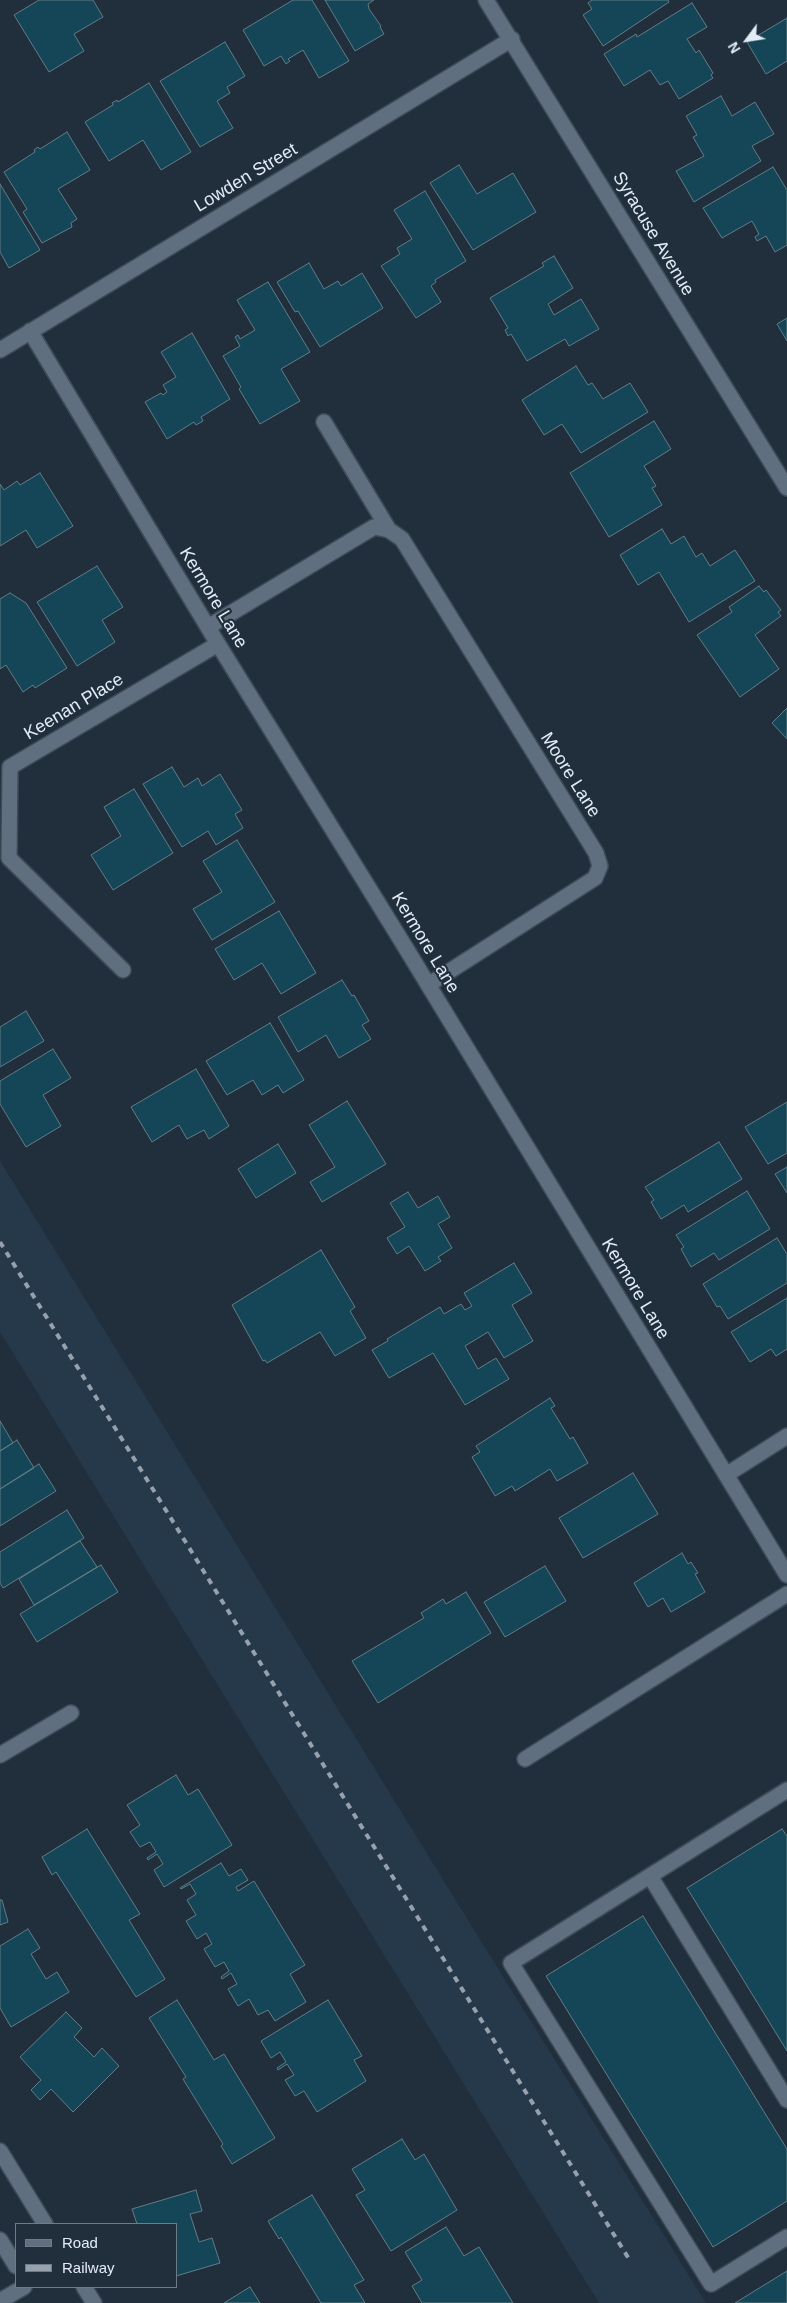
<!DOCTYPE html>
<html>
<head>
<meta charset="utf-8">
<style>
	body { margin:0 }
	#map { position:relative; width:787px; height:2303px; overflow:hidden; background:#212f3d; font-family:Arial,sans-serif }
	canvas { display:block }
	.legend { position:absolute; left:15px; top:2223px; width:162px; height:65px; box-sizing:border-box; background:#212f3d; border:1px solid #6f7b87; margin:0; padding:6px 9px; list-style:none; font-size:15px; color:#e3ecf6 }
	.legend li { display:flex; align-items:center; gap:10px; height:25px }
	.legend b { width:25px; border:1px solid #6f7b87 }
	.north { position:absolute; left:722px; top:15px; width:50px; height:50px; -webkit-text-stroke:4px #212f3d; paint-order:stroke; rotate:239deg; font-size:14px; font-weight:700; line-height:20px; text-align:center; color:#e3ecf6 }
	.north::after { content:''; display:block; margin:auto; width:18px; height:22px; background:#e3ecf6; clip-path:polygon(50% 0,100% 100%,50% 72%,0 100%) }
</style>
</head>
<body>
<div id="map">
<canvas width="787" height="2303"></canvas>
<ul class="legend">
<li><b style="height:6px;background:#5f6f7f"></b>Road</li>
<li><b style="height:6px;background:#96a1ad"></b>Railway</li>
</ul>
<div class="north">N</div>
</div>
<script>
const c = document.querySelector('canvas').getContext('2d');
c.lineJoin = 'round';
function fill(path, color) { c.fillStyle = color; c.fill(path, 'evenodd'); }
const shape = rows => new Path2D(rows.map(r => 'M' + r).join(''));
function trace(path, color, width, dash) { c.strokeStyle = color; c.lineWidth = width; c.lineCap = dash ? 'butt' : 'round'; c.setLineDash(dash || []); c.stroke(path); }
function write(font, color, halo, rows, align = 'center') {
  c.font = font + ' Arial,sans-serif'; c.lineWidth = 4.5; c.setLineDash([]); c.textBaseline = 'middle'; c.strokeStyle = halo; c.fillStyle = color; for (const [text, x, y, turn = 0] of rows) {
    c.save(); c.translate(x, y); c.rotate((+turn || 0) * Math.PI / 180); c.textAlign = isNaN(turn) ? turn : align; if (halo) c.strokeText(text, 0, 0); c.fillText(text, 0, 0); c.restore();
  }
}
fill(shape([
	[0,1161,479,1938,706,2303,599,2303,0,1332]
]), '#25394b');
const building = shape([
	[39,0,93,0,103,17,74,34,84,51,49,72,14,15,39,0],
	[293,0,312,0,349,61,319,78,303,50,288,59,290,61,286,64,281,56,264,66,243,30,293,0],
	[325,0,374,0,368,4,369,9,381,26,380,27,384,34,355,51,325,0],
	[592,0,668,0,669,2,603,46,583,15,592,9,588,3,592,0],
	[692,3,707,27,687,39,696,53,699,50,713,73,711,75,713,78,679,99,668,81,660,85,650,70,624,86,604,54,636,34,637,37,692,3],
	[787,18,787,61,766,74,747,42,787,18],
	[225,42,245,76,227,87,230,93,217,101,233,128,200,147,160,81,225,42],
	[149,83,191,152,161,170,143,140,109,161,85,122,113,105,112,103,117,100,118,102,149,83],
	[721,96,732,116,755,102,774,134,752,146,761,161,694,202,676,171,704,156,693,137,697,135,686,116,721,96],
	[67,132,90,170,58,189,77,219,71,223,72,227,42,243,23,212,27,209,4,172,35,152,34,150,38,147,40,149,67,132],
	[459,165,477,194,513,173,536,212,473,250,430,183,459,165],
	[773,167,787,190,787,245,775,252,766,236,757,241,755,237,759,234,752,221,722,238,703,208,773,167],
	[0,184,40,250,9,268,0,252,0,184],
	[425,191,466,261,435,280,436,282,431,286,441,302,416,318,381,266,400,254,397,248,412,239,394,210,425,191],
	[554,256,573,288,548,304,554,315,581,299,599,329,569,346,565,339,527,361,511,334,508,336,505,330,508,328,490,298,544,266,542,263,554,256],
	[309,263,324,289,338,281,341,286,362,273,383,308,320,347,298,311,295,312,277,282,309,263],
	[268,282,310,352,281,369,300,401,260,424,239,389,241,387,223,356,240,346,235,337,238,335,240,339,255,330,237,300,268,282],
	[787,318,787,341,777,324,787,318],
	[192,333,230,399,201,417,203,421,196,425,194,422,167,439,145,402,161,393,163,395,167,392,163,385,176,377,161,352,192,333],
	[576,366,588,385,592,383,603,399,630,383,648,412,581,453,562,424,544,435,522,400,576,366],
	[654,421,671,449,644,466,656,486,652,488,662,505,609,537,570,473,654,421],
	[40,473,73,526,37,548,26,530,0,546,0,484,4,490,17,481,20,485,40,473],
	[662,529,671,544,684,536,696,557,702,553,710,566,735,550,755,581,689,622,659,572,638,585,620,555,662,529],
	[97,566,123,607,102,620,115,642,77,666,37,602,97,566],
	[759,586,764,592,766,590,781,610,778,612,781,616,755,635,779,669,740,697,697,635,732,612,729,607,759,586],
	[10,593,26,603,67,668,35,688,33,685,23,692,6,665,0,669,0,599,10,593],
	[787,708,787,739,772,723,787,708],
	[172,767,184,787,198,778,202,786,220,774,242,810,235,814,243,828,216,845,208,831,182,847,143,784,172,767],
	[134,789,173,853,113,890,91,855,121,836,104,807,134,789],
	[237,840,275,902,212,940,193,909,222,892,203,861,237,840],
	[279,911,316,973,281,994,262,963,234,980,215,949,279,911],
	[342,980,352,996,354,995,369,1021,362,1025,371,1039,339,1058,326,1035,298,1052,278,1017,342,980],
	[26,1011,44,1041,0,1067,0,1027,26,1011],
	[270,1023,304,1080,283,1093,278,1085,262,1095,253,1080,227,1095,206,1061,270,1023],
	[53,1049,71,1078,43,1095,61,1126,26,1147,0,1104,0,1081,53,1049],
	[196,1069,229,1126,209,1139,204,1130,187,1139,179,1125,152,1142,131,1107,196,1069],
	[347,1101,386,1164,322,1202,310,1182,335,1167,309,1125,347,1101],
	[787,1102,787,1153,768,1164,745,1127,787,1102],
	[719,1142,742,1179,688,1212,684,1205,661,1219,651,1202,654,1200,645,1187,719,1142],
	[278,1144,296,1173,256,1198,238,1169,278,1144],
	[787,1167,787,1193,775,1174,787,1167],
	[747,1191,770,1229,719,1260,714,1253,691,1267,681,1249,684,1247,676,1235,747,1191],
	[408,1192,418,1208,438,1196,450,1217,438,1224,452,1248,438,1257,441,1261,425,1271,409,1246,397,1254,387,1238,405,1227,390,1203,408,1192],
	[777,1238,787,1254,787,1283,728,1319,720,1306,717,1307,703,1284,777,1238],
	[321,1250,355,1307,350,1311,366,1338,335,1356,320,1332,267,1363,265,1360,263,1361,232,1305,321,1250],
	[514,1263,532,1293,512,1305,533,1341,504,1358,488,1332,465,1346,478,1369,496,1358,509,1379,465,1405,433,1353,389,1378,372,1350,388,1341,387,1339,440,1307,444,1314,461,1304,465,1310,472,1306,464,1293,514,1263],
	[787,1298,787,1349,776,1356,771,1349,750,1362,731,1332,787,1298],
	[550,1398,555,1406,551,1408,570,1439,573,1437,588,1463,557,1481,550,1469,515,1491,512,1486,495,1496,472,1457,480,1452,476,1446,550,1398],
	[0,1421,13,1443,0,1451,0,1421],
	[17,1440,34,1468,0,1489,0,1451,17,1440],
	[39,1464,56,1491,0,1526,0,1489,39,1464],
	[633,1473,658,1514,583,1558,559,1518,633,1473],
	[67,1510,84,1538,3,1588,0,1583,0,1552,67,1510],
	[80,1541,97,1567,34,1605,19,1579,80,1541],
	[682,1553,688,1564,691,1562,698,1573,695,1574,705,1592,671,1612,663,1598,648,1607,634,1583,682,1553],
	[101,1565,118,1592,37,1642,20,1614,101,1565],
	[545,1566,566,1601,505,1637,484,1602,545,1566],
	[466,1592,491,1633,378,1703,352,1661,424,1618,421,1613,443,1599,446,1604,466,1592],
	[176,1775,188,1795,198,1789,232,1845,164,1887,154,1870,163,1864,157,1854,148,1860,147,1858,156,1852,150,1842,140,1847,130,1832,140,1825,127,1805,176,1775],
	[87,1829,140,1914,129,1920,165,1979,136,1997,56,1872,52,1875,42,1857,87,1829],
	[782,1829,787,1836,787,2051,687,1888,782,1829],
	[221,1863,229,1876,241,1869,248,1880,236,1887,238,1891,254,1881,305,1965,290,1974,306,2002,275,2021,268,2010,258,2015,249,1999,238,2006,228,1989,237,1984,231,1973,222,1979,221,1977,229,1971,224,1962,215,1967,204,1949,212,1944,206,1933,197,1939,186,1921,196,1915,187,1900,196,1894,190,1884,181,1889,180,1888,221,1863],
	[0,1900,2,1900,8,1922,0,1925,0,1900],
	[643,1916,787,2149,787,2201,713,2247,546,1976,643,1916],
	[28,1929,40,1948,31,1954,46,1979,57,1972,69,1992,11,2027,0,2008,0,1946,28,1929],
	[177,2000,214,2060,224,2054,275,2138,232,2164,221,2146,223,2144,183,2079,186,2077,149,2018,177,2000],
	[328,2000,362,2056,354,2060,366,2081,317,2112,304,2091,295,2096,285,2080,294,2075,287,2064,278,2070,277,2068,286,2062,280,2052,271,2058,261,2041,328,2000],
	[66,2012,82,2028,74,2037,94,2057,102,2048,119,2066,73,2112,51,2089,40,2100,31,2090,41,2080,20,2057,66,2012],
	[402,2139,415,2160,424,2154,457,2210,391,2251,356,2195,365,2190,352,2169,402,2139],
	[196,2190,202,2211,190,2214,199,2242,212,2238,220,2263,176,2276,176,2224,137,2224,132,2209,196,2190],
	[312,2195,364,2280,354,2285,365,2303,321,2303,281,2237,279,2239,268,2221,312,2195],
	[446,2227,464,2256,479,2247,513,2303,422,2303,412,2286,422,2280,405,2252,446,2227],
	[787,2271,787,2303,735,2303,787,2271],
	[250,2287,260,2303,224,2303,250,2287]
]);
fill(building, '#144657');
trace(building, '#637c85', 1);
const lane = shape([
	[525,1759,787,1594],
	[787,1790,511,1963,711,2284,787,2237],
	[650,1876,787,2100],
	[0,2151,45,2224],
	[0,2240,16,2266],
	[84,2287,94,2303],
	[0,2301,24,2287]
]);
const street = shape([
	[486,0,787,488],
	[30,331,218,644,404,945,787,1575],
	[0,350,512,39],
	[324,422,389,530],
	[208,627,374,527,389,530,402,539,596,853,600,866,595,878,428,985],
	[123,970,9,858,10,767,218,644],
	[726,1475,787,1436],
	[0,1755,71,1713]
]);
trace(lane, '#3e4a56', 18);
trace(street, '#3e4a56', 18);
trace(lane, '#5f6f7f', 15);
trace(street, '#5f6f7f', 15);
trace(shape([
	[0,1242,629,2259]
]), '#96a1ad', 4, [6, 6]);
write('18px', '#e3ecf6', '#212f3d', [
	["Lowden Street",246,178,-31],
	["Syracuse Avenue",653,234,59],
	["Kermore Lane",213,598,59],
	["Keenan Place",74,707,-31],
	["Moore Lane",570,775,58],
	["Kermore Lane",425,943,59],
	["Kermore Lane",635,1289,59]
]);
</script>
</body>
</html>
